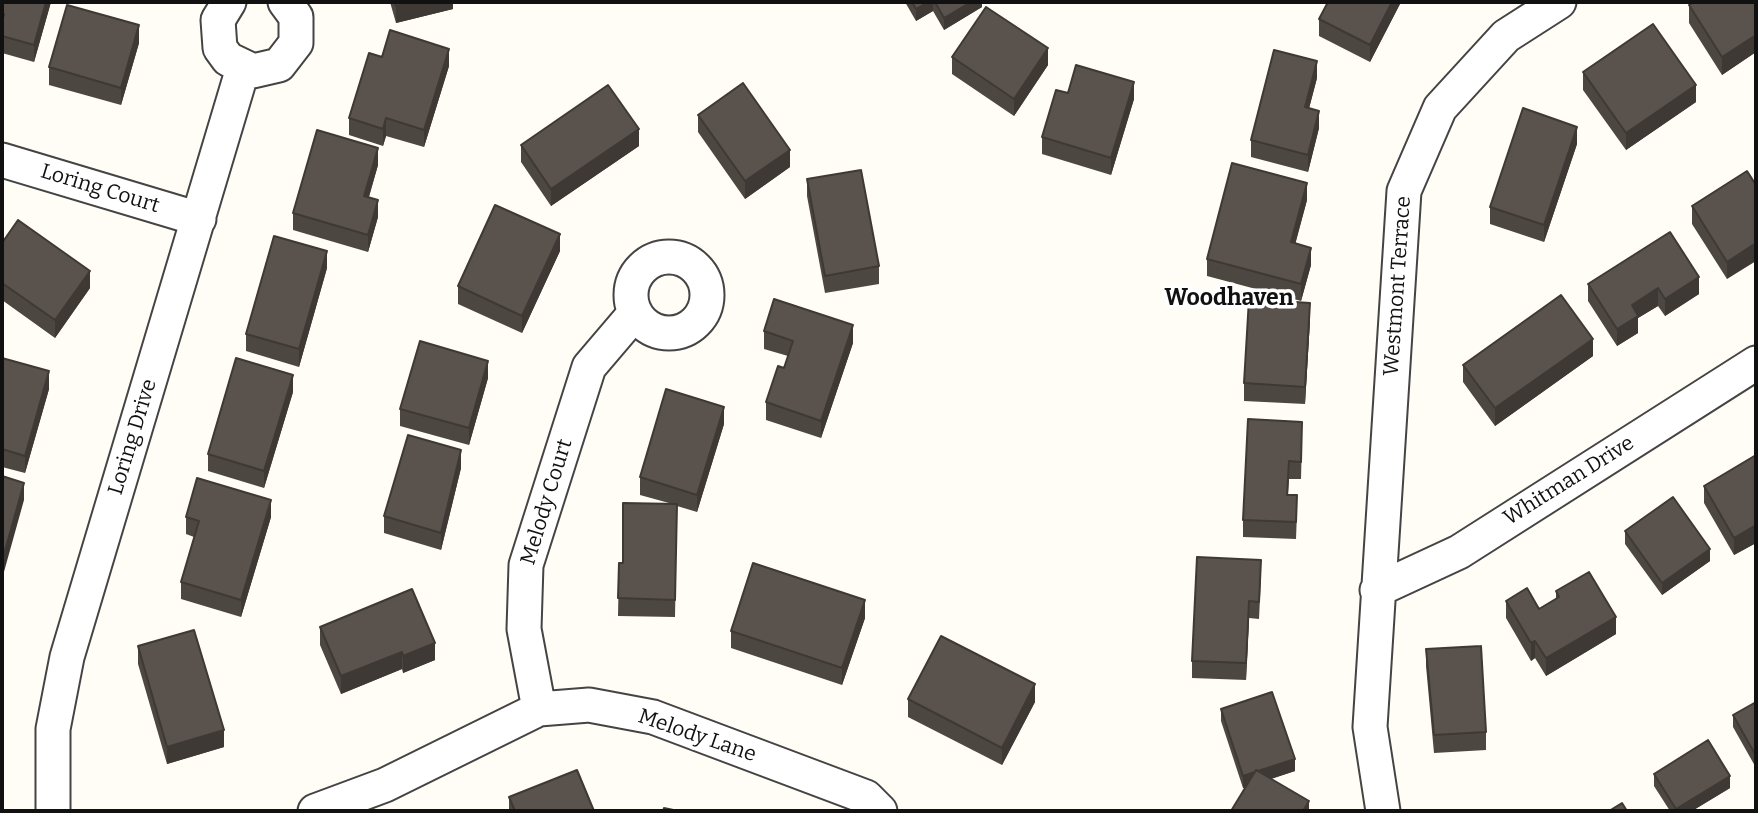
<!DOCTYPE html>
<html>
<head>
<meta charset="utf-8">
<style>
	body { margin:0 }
	#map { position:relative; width:1758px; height:813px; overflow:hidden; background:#fffdf5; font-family:Bitter,serif }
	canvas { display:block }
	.frame { position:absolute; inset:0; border:4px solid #111; pointer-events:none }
</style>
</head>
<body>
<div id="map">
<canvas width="1758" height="813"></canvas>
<div class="frame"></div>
</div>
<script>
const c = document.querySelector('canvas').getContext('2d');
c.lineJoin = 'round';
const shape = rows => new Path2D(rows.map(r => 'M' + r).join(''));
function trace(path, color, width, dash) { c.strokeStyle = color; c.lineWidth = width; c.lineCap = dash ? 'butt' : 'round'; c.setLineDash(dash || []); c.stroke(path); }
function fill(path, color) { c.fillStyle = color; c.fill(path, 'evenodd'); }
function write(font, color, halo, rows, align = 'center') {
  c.font = font + ' Bitter,serif'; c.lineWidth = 7; c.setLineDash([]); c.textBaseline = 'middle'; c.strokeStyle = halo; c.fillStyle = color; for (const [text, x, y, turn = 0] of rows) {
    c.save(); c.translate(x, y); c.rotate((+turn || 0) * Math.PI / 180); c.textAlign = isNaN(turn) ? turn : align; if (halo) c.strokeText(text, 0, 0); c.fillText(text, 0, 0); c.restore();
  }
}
const street = shape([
	[229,2,218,20,220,48,228,59,253,71,279,65,296,43,296,17,285,2],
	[2,160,199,219],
	'631 295a38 38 0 1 1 76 0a38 38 0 1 1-76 0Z',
	[1377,590,1459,552,1756,363],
	[539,709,524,629,526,565,589,367,635,313],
	[53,811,53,729,67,657,243,68],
	[315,811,385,785,539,709,589,705,653,717,866,797,880,811],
	[1383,811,1370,727,1404,191,1440,108,1506,36,1559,2]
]);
trace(street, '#444', 37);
trace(street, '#fff', 33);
fill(shape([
	[2,2,51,2,34,62,2,53],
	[390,2,453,2,453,9,396,23],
	[905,2,982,2,982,7,944,30,933,11,916,21],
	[1401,2,1370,62,1319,36,1319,19],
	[1756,2,1756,52,1722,75,1689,23,1689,5],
	[139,43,121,105,49,85,49,67],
	[382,57,449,66,424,147,386,136,383,146,349,135,349,118],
	[952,57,1048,65,1014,116,952,74],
	[1583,72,1696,102,1626,150,1583,90],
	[1317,78,1309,108,1319,128,1308,172,1251,157,1251,140],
	[1068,93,1134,99,1111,175,1042,154,1042,137],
	[698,115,790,167,745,199,698,132],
	[1577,144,1544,242,1490,224,1490,207],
	[521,145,639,146,551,206,521,162],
	[378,165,369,197,378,217,368,252,293,230,293,213],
	[1747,171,1727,279,1692,224,1692,206],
	[807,179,879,266,879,284,825,293,807,196],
	[1307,200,1295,244,1311,265,1301,301,1207,276,1207,259],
	[1670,232,1699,294,1665,316,1658,306,1638,318,1638,333,1617,346,1588,301,1588,284],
	[2,243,90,288,55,338,2,300],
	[560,251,522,333,458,304,458,286],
	[327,268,299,367,246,351,246,334],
	[1310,320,1305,404,1244,401,1244,383],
	[764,331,853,343,821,438,766,420,766,402,784,368,788,356,764,349],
	[1593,356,1495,426,1463,382,1463,365],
	[2,358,49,389,25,473,2,467],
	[488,378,469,445,400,426,400,409],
	[293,392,264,488,208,471,208,454],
	[724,424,697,512,677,506,675,617,618,616,619,563,623,563,669,503,640,495,640,477],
	[1302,439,1301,479,1289,479,1288,495,1297,512,1296,539,1243,537,1243,520],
	[1756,455,1756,543,1734,555,1704,503,1704,486],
	[461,468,441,550,384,533,384,516],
	[186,517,271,517,241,617,181,599,181,582,194,537,186,534],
	[1625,531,1710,561,1662,595,1625,544],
	[1261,577,1259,619,1249,618,1246,680,1192,678,1192,661],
	[1556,591,1616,634,1546,676,1535,658,1531,661,1506,618,1506,601,1539,609,1556,599],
	[865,618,842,685,731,648,731,631],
	[320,627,435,660,403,673,402,669,341,694,320,645],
	[138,646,224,747,167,764,138,664],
	[1426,649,1486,732,1486,750,1434,753,1426,666],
	[908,699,1035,702,1002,765,908,717],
	[1756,702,1755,766,1733,727,1733,715],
	[1221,709,1295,771,1271,779,1309,811,1246,787,1243,788,1221,721],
	[1654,774,1730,788,1692,811,1670,811,1654,786],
	[509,797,594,811,509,811]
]), '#4d4742');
fill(shape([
	[46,2,51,2,34,62,34,45],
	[412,2,453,2,453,9,396,23,396,6],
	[928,2,933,2,933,11,916,21,916,9],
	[971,2,982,2,982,7,944,30,944,18],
	[1392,2,1401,2,1370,62,1370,45],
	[139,25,139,43,121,105,121,88],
	[1756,35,1756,52,1722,75,1722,57],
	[1048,48,1048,65,1014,116,1014,99],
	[449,49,449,66,424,147,424,130],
	[1317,61,1317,78,1305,124,1305,107],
	[1134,82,1134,99,1111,175,1111,158],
	[1696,85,1696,102,1626,150,1626,133],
	[1319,111,1319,128,1308,172,1308,155],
	[386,118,386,136,383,146,383,129],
	[1577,127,1577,144,1544,242,1544,225],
	[639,129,639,146,551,206,551,189],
	[378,148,378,165,364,213,364,196],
	[790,150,790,167,745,199,745,181],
	[1307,183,1307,200,1291,260,1291,242],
	[378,200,378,217,368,252,368,235],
	[560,234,560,251,522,333,522,316],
	[1756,243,1756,261,1727,279,1727,262],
	[1311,248,1311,265,1301,301,1301,284],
	[327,251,327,268,299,367,299,349],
	[90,271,90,288,55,338,55,320],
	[1699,277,1699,294,1665,316,1665,299],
	[1658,288,1658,306,1638,318,1638,333,1617,346,1617,329,1632,305],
	[1310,303,1310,320,1305,404,1305,387],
	[853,325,853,343,821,438,821,421],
	[1593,339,1593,356,1495,426,1495,408],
	[488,361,488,378,469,445,469,428],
	[49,371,49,389,25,473,25,456],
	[293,375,293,392,264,488,264,471],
	[724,407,724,424,697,512,697,495],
	[461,450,461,468,441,550,441,533],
	[24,483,24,500,2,579,2,561],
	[271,500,271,517,241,617,241,600],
	[1756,525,1756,543,1734,555,1734,538],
	[1710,549,1710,561,1662,595,1662,583],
	[865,600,865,618,842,685,842,668],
	[1249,601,1249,618,1246,680,1246,663],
	[1616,617,1616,634,1546,676,1546,658],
	[1535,641,1535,658,1531,661,1531,643],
	[435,643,435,660,403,673,403,656],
	[402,652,402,669,341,694,341,676],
	[1035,684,1035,702,1002,765,1002,748],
	[224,730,224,747,167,764,167,747],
	[1295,759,1295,771,1243,788,1243,776],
	[1730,776,1730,788,1692,811,1676,811,1676,809],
	[1309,801,1309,811,1303,811]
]), '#3f3936');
const building = shape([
	[2,2,46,2,34,45,2,36,2,23,4,14,2,13,2,2],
	[395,2,412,2,396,6,395,2],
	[912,2,928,2,916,9,912,2],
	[935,2,971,2,944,18,935,2],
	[1328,2,1392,2,1370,45,1319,19,1328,2],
	[1694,2,1756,2,1756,35,1722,57,1689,5,1694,2],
	[67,5,139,25,121,88,49,67,67,5],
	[986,7,1048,48,1014,99,952,57,986,7],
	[1653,24,1696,85,1626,133,1583,72,1653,24],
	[390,30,449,49,424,130,386,118,383,129,349,118,369,53,382,57,390,30],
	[1274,50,1317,61,1305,107,1319,111,1308,155,1251,140,1274,50],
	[1076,65,1134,82,1111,158,1042,137,1056,90,1068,93,1076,65],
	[743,83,790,150,745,181,698,115,743,83],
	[608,85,639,129,551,189,521,145,608,85],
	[1523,108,1577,127,1544,225,1490,207,1523,108],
	[317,130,378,148,364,196,378,200,368,235,293,213,317,130],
	[1232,163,1307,183,1291,242,1311,248,1301,284,1207,259,1232,163],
	[861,170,879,266,825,276,807,179,861,170],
	[1747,171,1756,185,1756,243,1727,262,1692,206,1747,171],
	[495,205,560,234,522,316,458,286,495,205],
	[18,220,90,271,55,320,2,283,2,243,18,220],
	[1670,232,1699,277,1665,299,1658,288,1632,305,1638,316,1617,329,1588,284,1670,232],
	[274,236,327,251,299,349,246,334,274,236],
	[1561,295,1593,339,1495,408,1463,365,1561,295],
	[774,299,853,325,821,421,766,402,778,366,784,368,793,341,764,331,774,299],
	[1249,299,1310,303,1305,387,1244,383,1249,299],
	[420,341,488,361,469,428,400,409,420,341],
	[2,358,49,371,25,456,2,449,2,358],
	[236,358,293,375,264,471,208,454,236,358],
	[666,389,724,407,697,495,640,477,666,389],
	[1248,419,1302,422,1301,462,1289,461,1287,495,1297,495,1296,522,1243,520,1248,419],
	[408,435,461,450,441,533,384,516,408,435],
	[1756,455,1756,525,1734,538,1704,486,1756,455],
	[2,476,24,483,2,561,2,476],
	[197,478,271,500,241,600,181,582,199,521,186,517,197,478],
	[1673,497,1710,549,1662,583,1625,531,1673,497],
	[623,503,677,504,675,600,618,598,619,563,623,563,623,503],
	[1197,557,1261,560,1259,602,1249,601,1246,663,1192,661,1197,557],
	[753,563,865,600,842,668,731,631,753,563],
	[1589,572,1616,617,1546,658,1535,641,1531,643,1506,601,1527,588,1539,609,1559,597,1556,591,1589,572],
	[412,589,435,643,403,656,402,652,341,676,320,627,412,589],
	[194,630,224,730,167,747,138,646,194,630],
	[941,636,1035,684,1002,748,908,699,941,636],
	[1481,646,1486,732,1434,735,1426,649,1481,646],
	[1272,692,1295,759,1258,771,1256,770,1255,772,1243,776,1221,709,1272,692],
	[1756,702,1756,753,1755,754,1733,715,1756,702],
	[1708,740,1730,776,1676,809,1654,774,1708,740],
	[577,770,594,811,515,811,509,797,577,770],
	[1256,770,1309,801,1303,811,1231,811,1256,770],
	[1622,803,1627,811,1609,811,1622,803],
	[664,808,678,811,663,811,664,808]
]);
fill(building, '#5a524d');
trace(building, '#3f3936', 2);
write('21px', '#111', '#fff', [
	["Loring Court",100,189,17],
	["Westmont Terrace",1398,286,-86],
	["Loring Drive",133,437,-73],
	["Whitman Drive",1569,481,-32],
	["Melody Court",547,502,-73],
	["Melody Lane",697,736,19]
]);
write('bold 23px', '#111', '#fff', [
	["Woodhaven",1229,299]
]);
</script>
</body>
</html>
